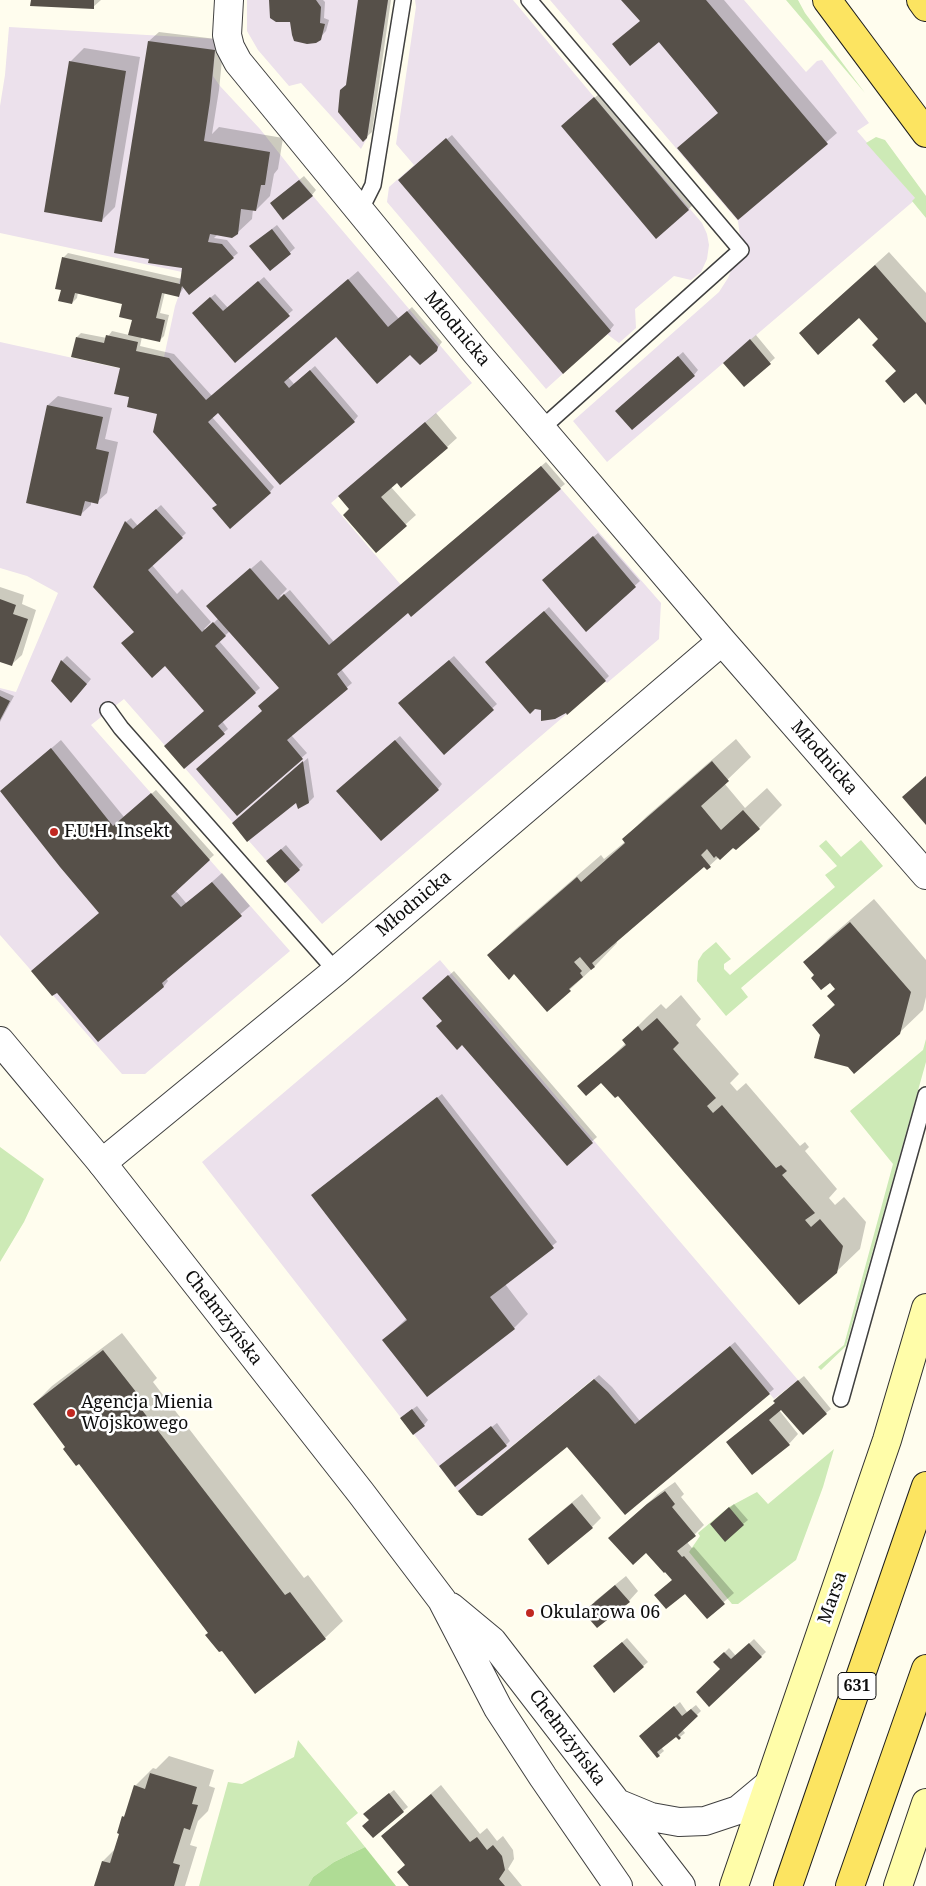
<!DOCTYPE html>
<html>
<head>
<meta charset="utf-8">
<style>
	body { margin:0 }
	canvas { display:block; background:#fffdee }
</style>
</head>
<body>
<canvas width="926" height="1886"></canvas>
<script>
const c = document.querySelector('canvas').getContext('2d');
c.lineJoin = 'round';
function fill(path, color) { c.fillStyle = color; c.fill(path, 'evenodd'); }
const shape = rows => new Path2D(rows.map(r => 'M' + r).join(''));
function trace(path, color, width, dash) { c.strokeStyle = color; c.lineWidth = width; c.lineCap = dash ? 'butt' : 'round'; c.setLineDash(dash || []); c.stroke(path); }
function write(font, color, halo, rows, align = 'center') {
  c.font = font + ' "Noto Serif",serif'; c.lineWidth = 5; c.setLineDash([]); c.textBaseline = 'middle'; c.strokeStyle = halo; c.fillStyle = color; for (const [text, x, y, turn = 0] of rows) {
    c.save(); c.translate(x, y); c.rotate((+turn || 0) * Math.PI / 180); c.textAlign = isNaN(turn) ? turn : align; if (halo) c.strokeText(text, 0, 0); c.fillText(text, 0, 0); c.restore();
  }
}
fill(shape([
	[247,0,388,0,367,138,361,149,301,83,289,86,258,50,247,31],
	[415,0,513,0,594,97,702,223,707,234,709,245,707,259,701,272,691,280,674,276,635,309,636,328,619,343,607,334,546,389,387,202,389,187,414,165,396,144,416,7],
	[550,0,744,0,806,72,817,61,822,60,869,123,857,131,916,199,607,462,573,421,719,292,728,278,735,261,740,237,738,221],
	[9,27,216,39,213,76,220,86,260,129,313,196,472,383,331,503,401,585,541,466,661,603,659,639,607,683,605,681,322,924,124,699,91,725,290,951,145,1074,122,1074,0,935,0,688,16,692,58,593,27,576,0,568,0,342,132,371,169,358,164,357,175,306,182,286,179,283,182,272,0,233,0,106,5,75],
	[440,960,798,1380,774,1399,730,1346,635,1424,608,1392,593,1379,458,1491,202,1162]
]), '#ece1ec');
fill(shape([
	[786,0,798,0,805,13,865,93],
	[876,137,885,140,926,196,926,218,912,201,915,198,866,143],
	[826,840,841,857,861,840,883,866,741,988,748,997,726,1016,697,981,698,961,703,953,716,942,731,959,724,964,724,969,730,975,835,887,825,875,837,866,819,846],
	[926,1039,926,1062,846,1346,821,1370,818,1367,844,1345,893,1164,850,1111,923,1050],
	[0,1147,44,1179,24,1222,0,1262],
	[834,1449,823,1487,796,1560,738,1604,732,1604,689,1552,700,1536,698,1533,729,1507,757,1492,768,1504],
	[298,1740,358,1813,346,1823,365,1847,334,1862,313,1877,308,1886,199,1886,228,1782,242,1784,294,1757]
]), '#cdeab6');
fill(shape([
	[365,1847,396,1886,308,1886,313,1877,334,1862]
]), '#afdc95');
fill(shape([
	[32,0,101,0,93,7],
	[270,0,323,0,325,2,324,18,329,20,326,31,316,42],
	[359,0,391,0,372,132,363,140,347,85],
	[623,0,724,0,837,133,738,219,719,113],
	[159,32,224,40,219,90,212,134,219,127,283,138,278,169,274,174,270,196,256,210,253,209,252,219,237,233,218,234,214,238,227,240,238,253,233,257,184,287,179,295,165,292,160,313,169,315,164,336,160,340,142,337,140,346,174,354,212,396,358,271,399,319,412,307,442,342,436,350,411,353,336,335,287,376,294,384,315,366,358,416,354,421,218,411,212,417,274,487,270,492,218,504,158,413,130,396,121,367,77,337,81,333,107,338,112,331,129,335,133,319,123,303,78,292,77,298,72,303,62,289,63,258,68,253,182,279,184,264,149,41],
	[84,48,140,57,115,207,101,221,70,62],
	[599,94,693,205,657,237,567,121],
	[452,135,614,325,610,330,404,175],
	[304,176,316,190,312,195,276,199],
	[277,225,295,248,270,270,256,241],
	[889,252,926,293,926,403,897,371,880,339,859,316,815,319],
	[264,277,293,310,235,361,198,308,215,294,228,308],
	[756,335,775,358,744,385,729,358],
	[683,352,698,370,694,375,621,406],
	[58,396,112,408,105,439,118,442,107,493,97,502,91,501,91,505,81,514,48,405],
	[436,413,457,438,447,447,391,487,416,515,376,551,351,509,349,487],
	[546,462,565,484,408,612,341,669,352,683,291,735,307,753,237,815,264,711,280,688,230,631,219,641,260,688,222,721,228,729,184,767,206,711,95,587,126,522,131,518,138,526,161,505,186,533,152,565,177,594,182,589,211,622,204,629,206,630,219,618,208,606,261,560,287,589,280,596,281,597,290,590,334,642],
	[598,533,640,581,610,608,553,571],
	[0,587,24,595,22,604,36,610,22,655,12,664,0,660],
	[549,607,609,676,605,680,543,709,487,662],
	[67,656,91,679,76,697,53,681,62,661],
	[454,656,497,704,466,732,410,694],
	[0,690,14,696,0,722],
	[400,736,442,784,438,789,348,782],
	[736,739,751,757,724,783,745,808,767,788,782,805,759,828,719,857,707,868,704,865,616,941,617,943,594,967,547,1011,514,973,489,955,512,932,601,855,604,859,626,841,624,839,647,816],
	[61,740,124,817,156,790,214,855,175,890,187,904,222,873,250,906,166,978,168,981,164,986,99,1040,100,912,12,782],
	[308,758,314,797,309,802,296,801,238,819],
	[286,845,303,865,299,869,272,857],
	[874,899,926,960,926,997,923,1010,899,1033,822,1034,814,1025,835,1004,836,988,830,981,816,975,805,963,828,939],
	[454,971,597,1137,567,1164,443,1021,428,994],
	[681,995,701,1019,696,1025,739,1074,730,1083,737,1091,746,1083,800,1146,805,1142,809,1147,805,1151,837,1189,829,1198,835,1205,844,1197,866,1222,860,1249,836,1272,599,1069,626,1043,624,1040,647,1017,661,1004,666,1009],
	[442,1094,557,1242,505,1284,528,1314,514,1328,384,1340,407,1318,317,1191],
	[122,1333,157,1378,153,1382,304,1578,308,1575,343,1621,325,1638,210,1632,34,1404,52,1386],
	[735,1342,774,1389,769,1393,567,1445,464,1487,599,1375,612,1387,640,1421],
	[804,1376,831,1409,826,1413,781,1408,779,1410,798,1434,789,1444,727,1442,776,1402,779,1396],
	[417,1406,428,1420,424,1425,406,1414],
	[497,1423,510,1441,506,1445,446,1462],
	[675,1482,684,1494,681,1497,704,1525,687,1542,692,1548,694,1547,734,1593,707,1617,646,1552,620,1528,658,1494],
	[582,1494,601,1518,592,1527,539,1530],
	[734,1504,748,1520,743,1524,716,1520],
	[626,1576,638,1591,629,1601,594,1602],
	[627,1638,648,1662,614,1691,599,1662],
	[754,1639,766,1652,709,1705,722,1669,715,1662,729,1648,736,1656],
	[680,1702,687,1712,696,1705,701,1711,682,1729,685,1733,680,1737,676,1735,661,1747,664,1751,658,1756,646,1731],
	[169,1756,214,1770,209,1786,215,1788,208,1811,198,1821,190,1845,197,1847,185,1886,95,1886,103,1861,116,1848,123,1817,126,1814,135,1786,153,1768,156,1769],
	[441,1785,480,1834,487,1828,497,1841,503,1836,513,1850,514,1859,508,1869,522,1886,410,1886,406,1865,382,1836],
	[394,1790,408,1807,403,1811,370,1820,370,1809]
]), '#0003');
fill(shape([
	[31,0,94,0,94,9,30,6],
	[269,0,316,0,321,7,320,23,325,24,321,40,316,43,307,44,294,41,292,35,290,22,276,22,270,18],
	[358,0,388,0,367,138,363,142,338,112,340,90,346,85],
	[621,0,706,0,828,144,738,220,677,148,718,113,659,42,630,66,612,44,640,21],
	[148,41,215,50,210,101,204,141,270,152,265,185,261,185,256,211,241,209,238,234,232,238,210,234,208,242,222,244,234,258,189,295,182,286,179,297,162,293,156,318,165,320,160,342,128,335,132,320,119,317,122,304,75,293,72,304,58,301,61,290,55,289,62,257,180,284,182,268,148,263,149,259,114,253],
	[69,61,126,71,102,222,44,212],
	[594,97,689,210,656,239,561,126],
	[446,138,611,331,563,374,398,180],
	[299,180,313,196,283,220,270,203],
	[272,229,291,254,270,271,249,246],
	[875,265,926,323,926,405,916,393,904,403,885,381,896,371,872,345,878,339,859,318,818,355,799,333],
	[348,279,388,327,407,311,438,347,437,351,420,365,410,355,377,384,336,337,284,382,289,388,310,370,355,422,280,485,218,413,208,422,271,493,230,529,212,508,217,505,153,432,157,414,127,407,129,397,114,394,120,368,71,357,76,337,104,343,106,335,138,342,136,351,169,358,206,400],
	[258,281,290,316,235,363,192,313,210,297,223,311],
	[750,339,771,364,744,387,723,363],
	[678,356,695,376,632,430,615,411],
	[47,405,103,417,96,449,109,452,98,504,85,501,81,516,26,503],
	[425,422,448,448,401,488,397,483,381,497,407,526,376,553,343,515,349,509,338,496],
	[541,466,561,489,411,617,408,613,337,674,348,689,287,740,303,759,237,816,196,769,262,711,258,706,279,688,206,606,250,568,278,600,284,594,329,645],
	[156,509,183,538,148,570,202,632,213,622,226,636,215,646,256,693,218,726,225,734,184,769,164,746,204,711,165,666,152,678,121,643,134,632,93,587,125,521,133,529],
	[593,536,636,587,586,632,542,580],
	[0,599,16,605,13,614,28,619,12,666,0,662],
	[544,611,606,681,567,715,566,713,555,719,541,721,541,710,535,709,530,714,485,662],
	[61,660,87,684,71,703,51,681],
	[449,660,494,710,444,755,398,703],
	[0,696,10,701,0,720],
	[395,740,439,790,381,841,336,791],
	[51,748,113,826,151,793,210,860,171,896,181,907,212,882,242,916,162,983,164,987,98,1042,57,993,52,996,31,971,99,913,60,867,0,791],
	[303,761,309,803,298,809,296,803,247,842,232,823],
	[712,761,729,781,701,806,721,830,743,810,760,829,736,850,733,848,720,860,716,856,714,858,707,849,701,855,711,867,707,870,704,867,592,963,595,967,591,970,580,957,574,962,582,971,580,973,583,977,569,989,571,991,547,1012,514,974,509,980,487,955,577,877,581,882,625,843,622,839],
	[926,776,926,825,902,797],
	[281,849,300,870,285,883,266,861],
	[850,922,911,992,900,1034,854,1074,848,1067,814,1058,820,1035,812,1025,835,1005,827,996,835,989,830,983,821,990,811,978,814,975,803,962],
	[448,975,593,1143,567,1166,462,1045,457,1050,436,1026,442,1021,422,998],
	[657,1018,679,1043,673,1049,716,1098,707,1106,713,1113,722,1105,776,1168,781,1165,787,1171,782,1175,815,1213,805,1220,811,1227,820,1219,843,1246,837,1273,799,1305,618,1096,615,1098,601,1083,586,1096,577,1086,626,1045,622,1040,638,1026,642,1031],
	[437,1097,554,1248,490,1297,515,1329,427,1397,382,1340,407,1320,311,1195],
	[730,1346,770,1394,625,1515,567,1447,482,1516,477,1515,458,1491,594,1379,608,1392,635,1424],
	[103,1350,140,1397,135,1401,285,1595,290,1592,326,1639,255,1694,222,1651,219,1652,205,1635,208,1633,79,1464,76,1466,63,1449,65,1447,33,1404],
	[798,1380,827,1414,803,1435,781,1410,769,1420,790,1445,752,1475,726,1442,775,1403,773,1401],
	[412,1409,425,1426,413,1435,400,1418],
	[491,1426,507,1446,455,1487,439,1466],
	[665,1491,675,1504,672,1507,696,1536,677,1551,682,1557,684,1556,725,1604,707,1619,685,1594,666,1609,654,1595,672,1580,665,1572,664,1573,646,1553,633,1565,608,1538,647,1504],
	[572,1503,593,1528,548,1565,528,1539],
	[729,1507,744,1525,725,1542,710,1524],
	[615,1585,630,1602,597,1628,583,1612],
	[622,1642,644,1667,614,1693,593,1666],
	[749,1643,762,1657,709,1707,696,1692,720,1669,713,1662,724,1652,731,1659],
	[674,1706,682,1716,691,1709,698,1716,678,1735,681,1738,679,1740,676,1737,657,1752,660,1756,657,1758,639,1736],
	[150,1773,197,1787,192,1804,198,1805,190,1830,184,1828,173,1863,180,1865,174,1886,94,1886,102,1861,110,1863,119,1834,117,1833,122,1816,124,1817,134,1785,145,1789],
	[389,1793,404,1812,373,1838,362,1826,369,1820,363,1814],
	[431,1794,470,1842,477,1837,487,1850,493,1845,502,1856,505,1870,499,1879,505,1886,409,1886,397,1872,405,1865,381,1836]
]), '#565049');
const service = shape([
	[529,0,741,250,541,429],
	[360,211,373,185,403,0],
	[108,710,121,728,336,971],
	[841,1399,926,1095]
]);
const minor = shape([
	[229,0,227,35,230,47,238,62,475,351,722,641,926,875],
	[102,1163,336,971,722,641]
]);
const tertiary = shape([
	[0,1041,102,1163,361,1493,442,1600,498,1708,543,1777,618,1886],
	[451,1607,492,1641,681,1886],
	[617,1803,651,1817,679,1822,705,1821,738,1810,768,1785]
]);
const secondary = shape([
	[734,1886,887,1440,926,1308],
	[898,1886,926,1803]
]);
const primary = shape([
	[827,0,926,133],
	[921,0,926,7],
	[788,1886,926,1486],
	[850,1886,926,1669]
]);
trace(service, '#404040', 18);
trace(minor, '#404040', 30);
trace(tertiary, '#404040', 30);
trace(secondary, '#2f2f2f', 30);
trace(primary, '#1e1e1e', 30);
trace(service, '#fff', 15);
trace(minor, '#fff', 28);
trace(tertiary, '#fff', 28);
trace(secondary, '#fffda9', 28);
trace(primary, '#fce461', 28);
for (const [x, y, r, color] of [
	[54,832,5,"#c12821"],
	[71,1413,5,"#c12821"],
	[530,1613,5,"#c12821"]
]) { const dot = new Path2D(); dot.arc(x, y, r, 0, 2 * Math.PI); c.fillStyle = color; c.fill(dot); trace(dot, '#fff', 2); }
for (const [x, y, w] of [
	[857,1686,38]
]) { const box = new Path2D(); box.roundRect(x - w / 2, y - 13.5, w, 27, 4); c.fillStyle = '#fff'; c.fill(box); trace(box, '#0d0d0d', 1); }
write('bold 16px', '#0d0d0d', null, [
	["631",857,1686]
]);
write('18px', '#0d0d0d', '#fff', [
	["Młodnicka",457,329,50],
	["Młodnicka",824,758,49],
	["Młodnicka",414,904,-40],
	["Chełmżyńska",223,1318,52],
	["Marsa",833,1598,-71],
	["Chełmżyńska",567,1738,53]
]);
write('18px', '#0d0d0d', '#fff', [
	["F.U.H. Insekt",64,832],
	["Agencja Mienia",81,1403],
	["Wojskowego",81,1424],
	["Okularowa 06",540,1613]
], 'left');
</script>
</body>
</html>
